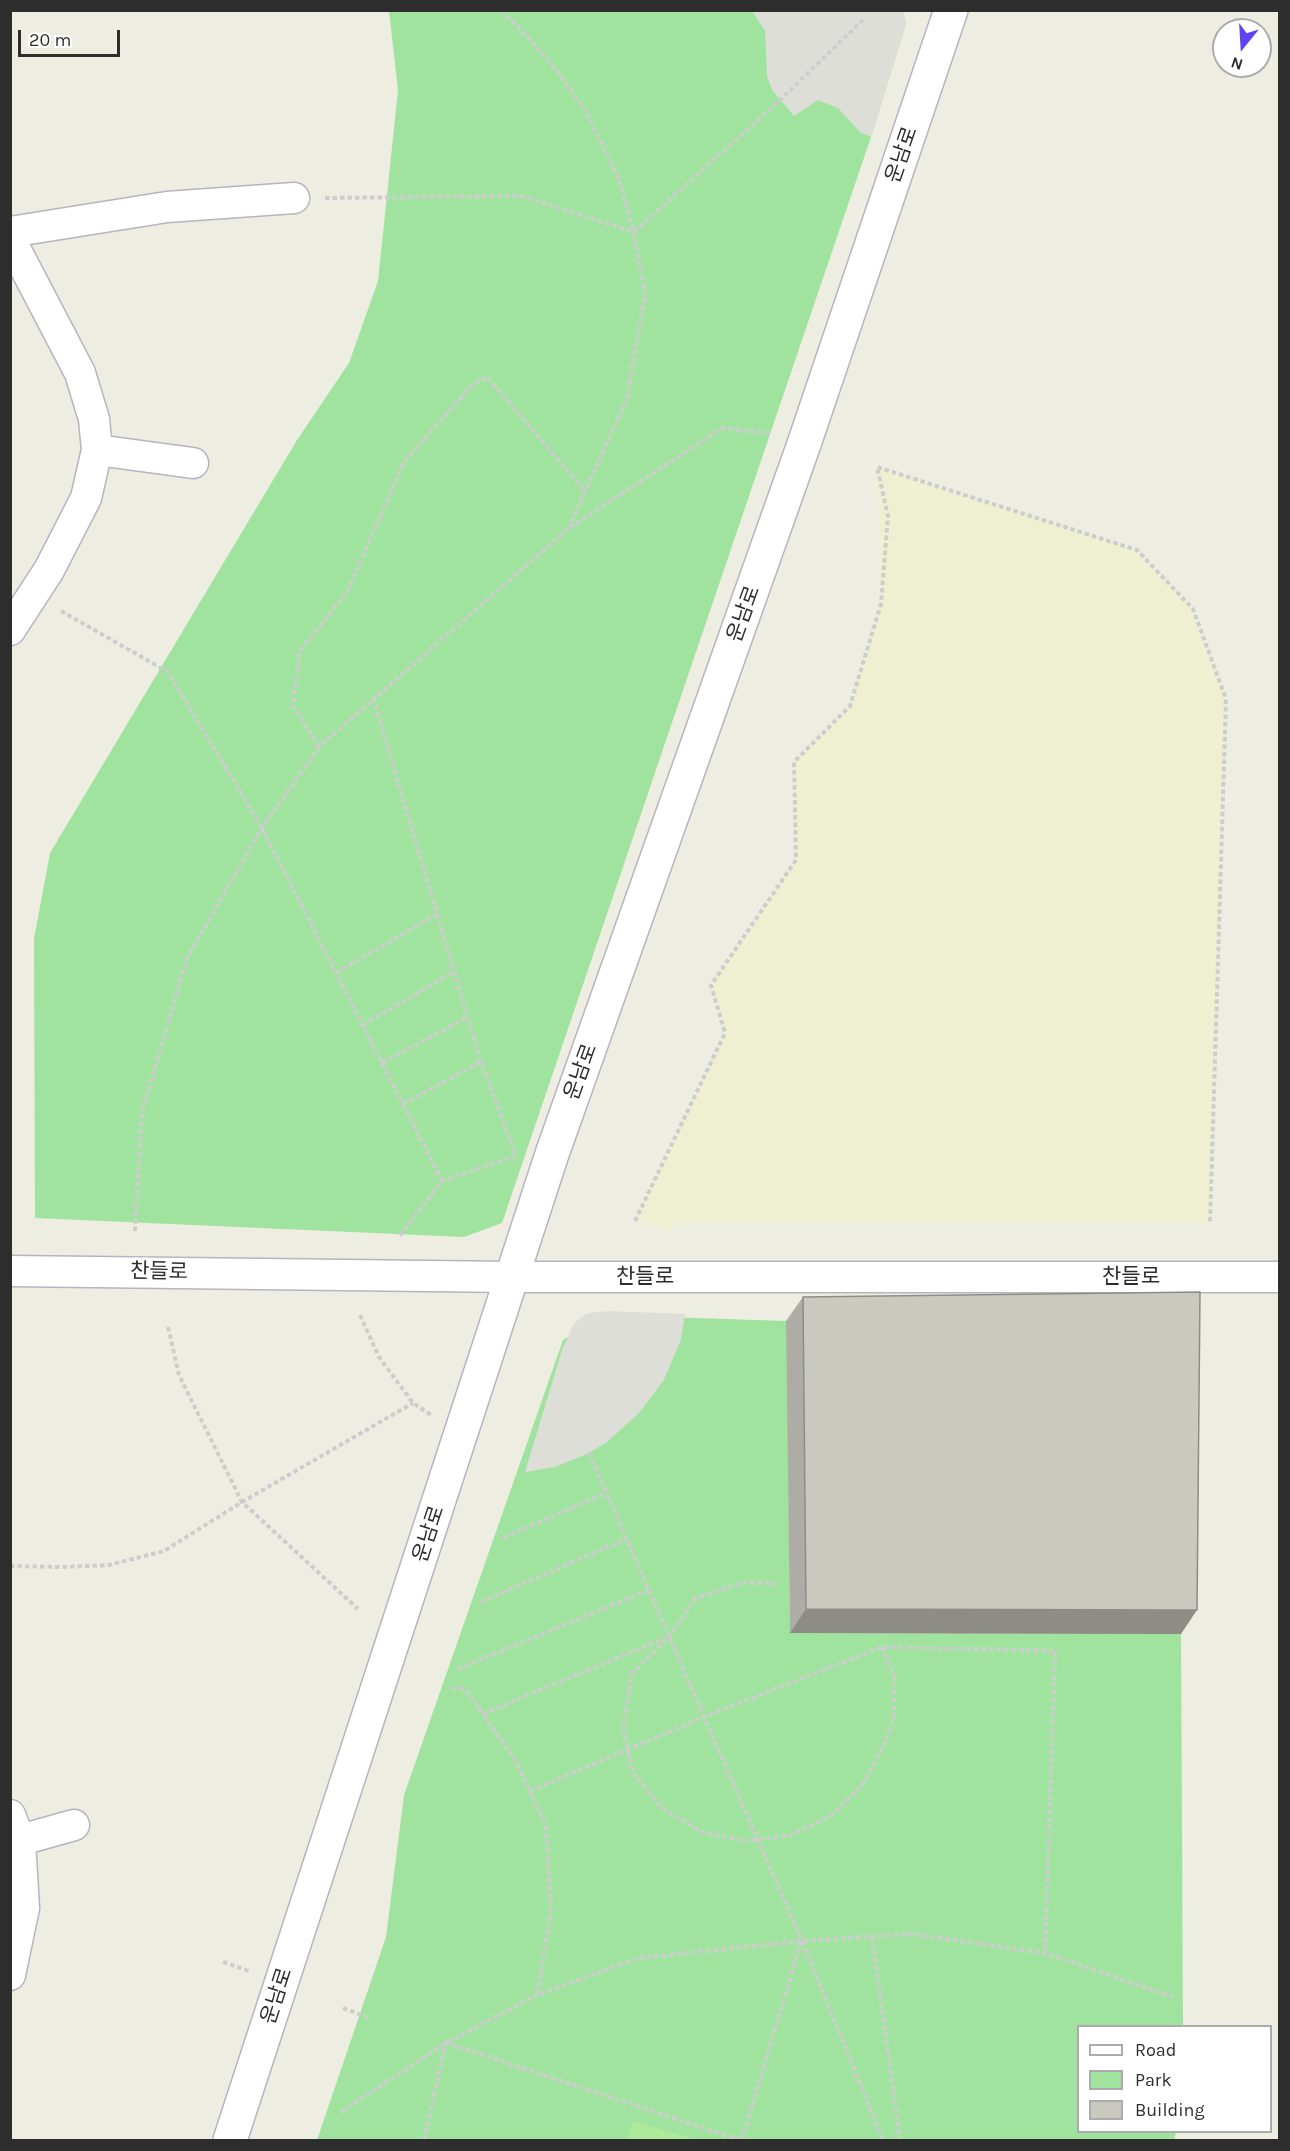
<!DOCTYPE html>
<html>
<head>
<meta charset="utf-8">
<style>
	body { margin:0 }
	#map { position:relative; width:1290px; height:2151px; overflow:hidden; background:#eeede1; font-family:Karla,sans-serif }
	canvas { display:block }
	.frame { position:absolute; inset:0; border:12px solid #2d2d2d; pointer-events:none }
	.legend { position:absolute; left:1077px; top:2025px; width:195px; height:108px; box-sizing:border-box; background:#fff; border:2px solid #ababab; margin:0; padding:8px 10px; list-style:none; font-size:18px; color:#2d2d2d }
	.legend li { display:flex; align-items:center; gap:12px; height:30px }
	.legend b { width:30px; border:2px solid #ababab }
	.north { position:absolute; left:1212px; top:18px; width:60px; height:60px; box-sizing:border-box; background:#fff; border:2px solid #ababab; border-radius:50%; rotate:198deg; font-size:16px; font-weight:700; line-height:24px; text-align:center; color:#2d2d2d }
	.north::after { content:''; display:block; margin:auto; width:21px; height:27px; background:#5d45f7; clip-path:polygon(50% 0,100% 100%,50% 72%,0 100%) }
	.scale { position:absolute; left:18px; top:30px; width:102px; height:27px; box-sizing:border-box; border:3px solid #2d2d2d; border-top:0; padding-left:8px; font-size:18px; line-height:21px; white-space:nowrap; color:#2d2d2d; -webkit-text-stroke:4px #fff; paint-order:stroke }
</style>
</head>
<body>
<div id="map">
<canvas width="1290" height="2151"></canvas>
<div class="frame"></div>
<ul class="legend">
<li><b style="height:8px;background:#fff"></b>Road</li>
<li><b style="height:16px;background:#a0e39f"></b>Park</li>
<li><b style="height:16px;background:#cac9c0"></b>Building</li>
</ul>
<div class="north">N</div>
<div class="scale">20 m</div>
</div>
<script>
const c = document.querySelector('canvas').getContext('2d');
c.lineJoin = 'round';
function fill(path, color) { c.fillStyle = color; c.fill(path, 'evenodd'); }
const shape = rows => new Path2D(rows.map(r => 'M' + r).join(''));
function trace(path, color, width, dash) { c.strokeStyle = color; c.lineWidth = width; c.lineCap = dash ? 'butt' : 'round'; c.setLineDash(dash || []); c.stroke(path); }
function write(font, color, halo, rows, align = 'center') {
  c.font = font + ' Karla,"Noto Sans KR",sans-serif'; c.lineWidth = 6; c.setLineDash([]); c.textBaseline = 'middle'; c.strokeStyle = halo; c.fillStyle = color; for (const [text, x, y, turn = 0] of rows) {
    c.save(); c.translate(x, y); c.rotate((+turn || 0) * Math.PI / 180); c.textAlign = isNaN(turn) ? turn : align; if (halo) c.strokeText(text, 0, 0); c.fillText(text, 0, 0); c.restore();
  }
}
fill(shape([
	[877,467,1137,550,1193,609,1226,699,1210,1223,675,1223,670,1231,635,1221,725,1033,711,985,796,860,794,762,850,706,881,604]
]), '#efefd1');
fill(shape([
	[389,11,903,11,906,24,871,137,502,1223,464,1237,35,1218,34,939,50,853,297,440,349,363,378,281,398,90],
	[602,1315,787,1321,790,1633,1181,1634,1183,2026,1078,2026,1078,2132,1176,2132,1174,2140,317,2140,386,1937,404,1795,563,1340]
]), '#a0e39f');
fill(shape([
	[633,2121,695,2140,627,2140]
]), '#afea9b');
fill(shape([
	[752,11,903,11,906,24,871,137,860,132,838,108,818,100,794,116,772,90,767,76,765,31],
	[608,1311,685,1314,681,1339,664,1380,639,1413,607,1442,589,1453,555,1467,525,1472,562,1350,574,1323,588,1313]
]), '#deded8');
const minor = shape([
	[10,232,167,207,294,198],
	[10,239,80,373,94,419,97,450,86,498,49,570,10,630],
	[97,450,193,463],
	[10,1271,512,1277,1280,1277],
	[10,1815,20,1841,24,1908,10,1975],
	[10,1843,74,1825]
]);
const tertiary = shape([
	[230,2140,552,1154,804,444,951,10]
]);
trace(minor, '#b6b4c0', 33);
trace(tertiary, '#b6b4c0', 36);
trace(shape([
	[501,10,525,34,559,73,585,110,618,177,634,232,645,295,627,398,569,527],
	[325,198,521,196,634,232,780,100,864,19],
	[61,611,168,672,262,828,442,1181],
	[373,698,481,1062,516,1156,442,1181,398,1238],
	[319,747,293,706,300,651,347,592,404,462,472,385,487,377,585,491],
	[336,973,437,914],
	[363,1025,455,971],
	[382,1063,468,1017],
	[403,1104,481,1062],
	[635,1221,725,1033,711,985,796,860,794,762,850,706,881,604,888,516,877,467,1137,550,1193,609,1226,699,1210,1223],
	[135,1231,142,1112,187,958,262,828,319,747,569,528,722,428,770,433],
	[360,1315,379,1357,413,1403,431,1415],
	[168,1327,179,1375,242,1502,358,1609],
	[589,1453,802,1941,883,2140],
	[503,1538,606,1493],
	[10,1566,61,1567,109,1565,164,1551,242,1502,413,1403],
	[777,1584,744,1582,695,1599,669,1637,632,1673,623,1729,633,1773,662,1808,702,1832,746,1841,791,1835,831,1816,863,1784,884,1744,894,1717,894,1675,882,1647],
	[481,1602,626,1539],
	[458,1669,649,1590],
	[452,1688,465,1689,514,1758,546,1826,551,1909,537,1995],
	[483,1714,665,1638],
	[530,1791,704,1717,882,1647,1055,1651,1045,1953],
	[872,1936,900,2140],
	[223,1962,249,1971],
	[343,2008,369,2018],
	[341,2112,446,2043,537,1995,639,1958,802,1941,912,1934,1045,1953,1173,1997],
	[424,2140,446,2043,740,2140],
	[742,2140,801,1942]
]), '#cdcdcd', 4, [4.5, 3]);
trace(minor, '#fff', 30);
trace(tertiary, '#fff', 33);
fill(shape([
	[803,1297,1181,1634,790,1633,786,1321]
]), '#aeada5');
fill(shape([
	[806,1609,1197,1610,1181,1634,790,1633]
]), '#8d8d86');
const building = shape([
	[1200,1292,1197,1610,806,1609,803,1297,1200,1292]
]);
fill(building, '#cac9c0');
trace(building, '#8d8d86', 1.5);
write('21px', '#2d2d2d', '#fff', [
	["운남로",902,155,-71],
	["운남로",744,614,-70],
	["운남로",581,1072,-70],
	["찬들로",159,1272,1],
	["찬들로",645,1277],
	["찬들로",1131,1277],
	["운남로",429,1534,-72],
	["운남로",277,1996,-72]
]);
</script>
</body>
</html>
